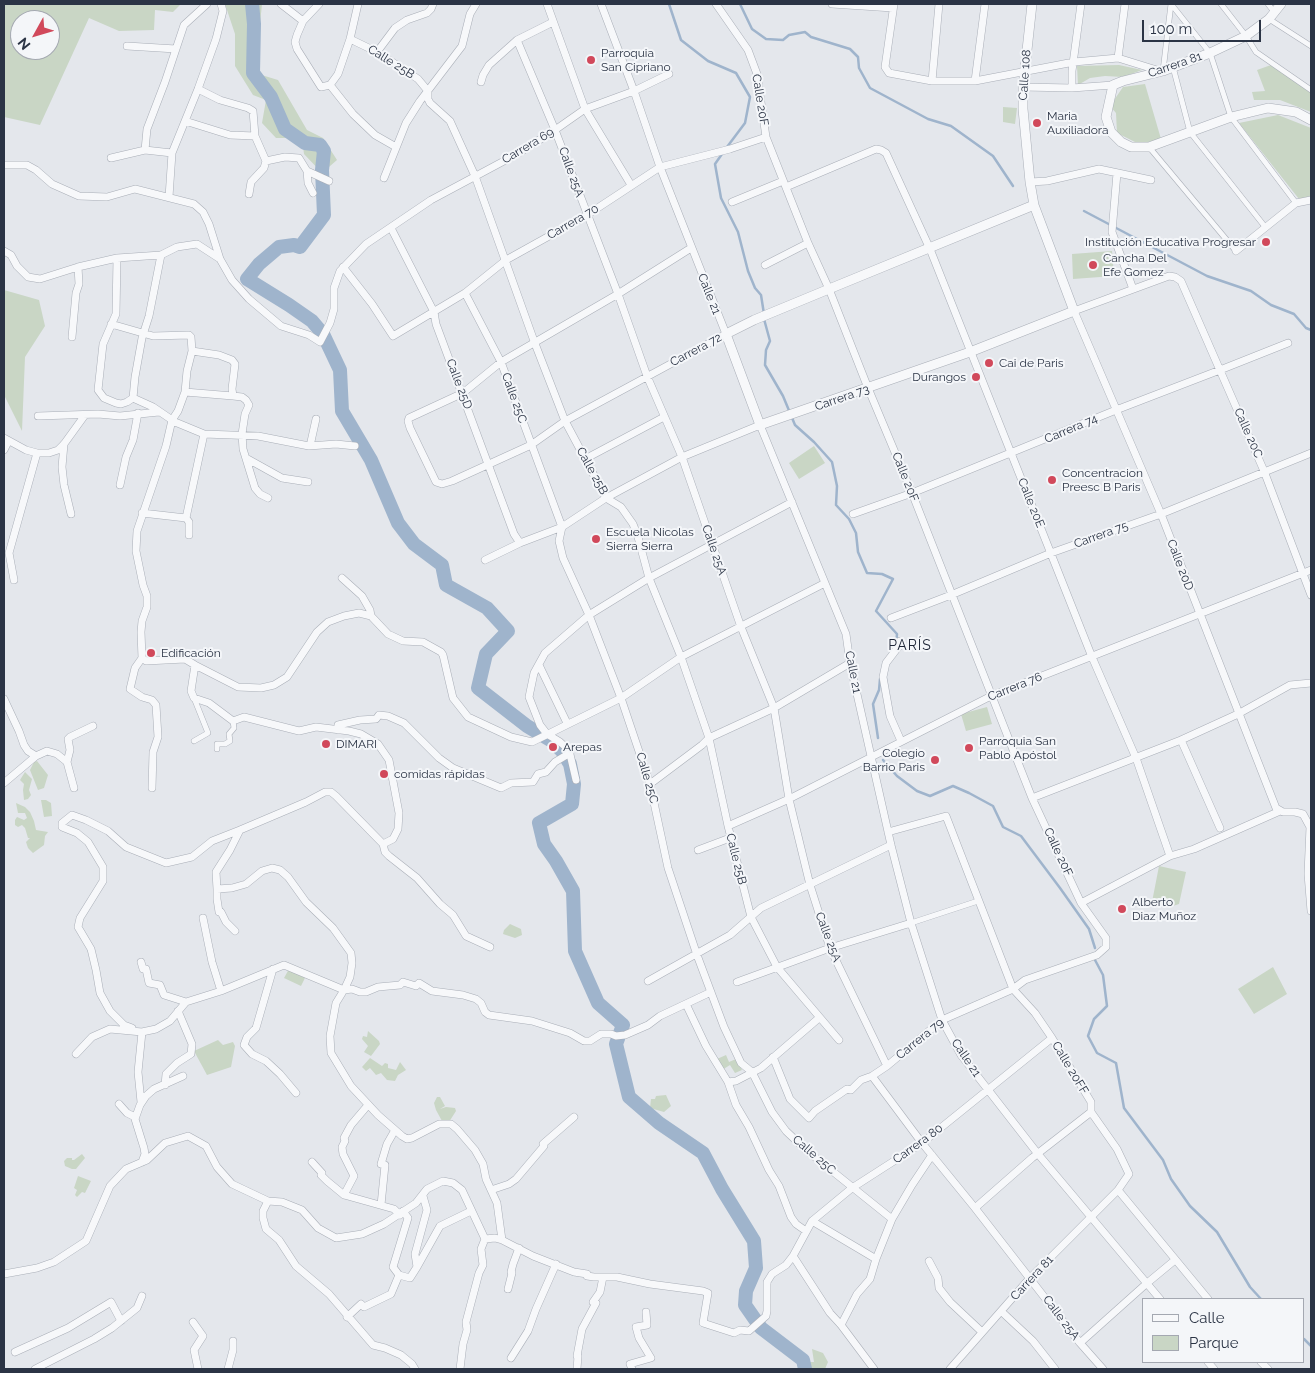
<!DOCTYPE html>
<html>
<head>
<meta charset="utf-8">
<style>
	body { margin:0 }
	#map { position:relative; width:1315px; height:1373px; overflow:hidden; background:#e4e7ec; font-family:Raleway,sans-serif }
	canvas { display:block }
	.frame { position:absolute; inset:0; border:5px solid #2b3445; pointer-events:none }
	.legend { position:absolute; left:1142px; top:1298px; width:162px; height:65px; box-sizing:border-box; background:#f4f6f9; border:1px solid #a4a8b1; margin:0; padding:6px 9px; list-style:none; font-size:15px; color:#2b3445 }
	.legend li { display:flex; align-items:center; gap:10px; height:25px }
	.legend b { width:25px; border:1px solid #a4a8b1 }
	.north { position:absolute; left:10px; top:10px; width:50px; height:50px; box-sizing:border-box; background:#f4f6f9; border:1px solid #a4a8b1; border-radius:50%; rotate:231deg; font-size:14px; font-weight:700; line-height:20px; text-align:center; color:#2b3445 }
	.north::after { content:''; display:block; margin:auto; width:18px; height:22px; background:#d1495b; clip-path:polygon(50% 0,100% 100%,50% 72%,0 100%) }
	.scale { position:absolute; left:1142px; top:20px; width:119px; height:22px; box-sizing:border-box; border:2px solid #2b3445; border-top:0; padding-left:6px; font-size:15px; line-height:18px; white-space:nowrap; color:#2b3445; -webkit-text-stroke:4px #f4f6f9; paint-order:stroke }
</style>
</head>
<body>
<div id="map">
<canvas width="1315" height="1373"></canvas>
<div class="frame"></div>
<ul class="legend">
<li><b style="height:6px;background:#f7f8fa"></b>Calle</li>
<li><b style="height:14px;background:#c9d6c5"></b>Parque</li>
</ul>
<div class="north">N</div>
<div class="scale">100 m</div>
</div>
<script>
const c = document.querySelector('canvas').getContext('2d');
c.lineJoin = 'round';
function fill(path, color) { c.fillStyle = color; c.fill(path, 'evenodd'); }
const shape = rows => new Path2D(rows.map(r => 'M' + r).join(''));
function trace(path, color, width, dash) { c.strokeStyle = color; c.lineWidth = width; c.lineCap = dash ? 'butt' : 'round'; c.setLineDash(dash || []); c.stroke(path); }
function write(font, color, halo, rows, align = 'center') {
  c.font = font + ' Raleway,sans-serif'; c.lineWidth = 4; c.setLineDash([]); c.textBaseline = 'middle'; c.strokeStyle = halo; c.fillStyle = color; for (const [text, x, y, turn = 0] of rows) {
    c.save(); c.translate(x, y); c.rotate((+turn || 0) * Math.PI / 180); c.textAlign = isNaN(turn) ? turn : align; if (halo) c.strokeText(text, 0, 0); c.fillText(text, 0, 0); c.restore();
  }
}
fill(shape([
	[4,4,181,4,173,12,155,10,154,30,119,31,89,18,40,125,4,117],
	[20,20,50,20,50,50,20,50],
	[225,4,262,4,255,73,278,80,307,130,323,138,337,160,322,173,304,154,302,138,276,138,262,123,266,100,253,95,235,66,235,34],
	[1119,65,1142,70,1123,77,1105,76,1090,78,1078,85,1077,66],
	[1271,65,1311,93,1311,112,1280,100,1254,100,1252,92,1265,91,1257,70],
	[1145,84,1161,139,1139,144,1117,133,1116,113,1110,106,1123,87],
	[1003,107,1017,108,1015,124,1003,122],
	[1278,115,1311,128,1311,196,1299,199,1239,123],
	[1112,251,1114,276,1073,279,1072,254],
	[4,290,39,300,45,326,25,357,22,431,4,395],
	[814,446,825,463,799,479,789,463],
	[987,707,992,724,966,731,961,714],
	[37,761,48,775,44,788,38,790,30,770,34,762],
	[25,772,32,779,29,790,31,795,28,799,24,800,23,790,24,784,20,780],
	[41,800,46,800,51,803,52,816,44,817],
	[16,803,25,807,30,812,34,821,36,830,48,832,45,836,44,845,33,853,28,848,26,842,30,838,28,838,25,828,22,825,18,827,15,825,15,820,17,817,24,820,27,818,25,813,18,813],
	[1159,866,1186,872,1179,904,1173,906,1152,902],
	[510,924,521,929,522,935,515,938,503,934,504,930],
	[1273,967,1287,994,1254,1014,1238,989],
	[289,969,305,978,301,986,284,978],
	[368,1031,379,1041,380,1044,371,1056,364,1052,368,1046,362,1039,363,1036,367,1037],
	[218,1040,223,1045,233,1042,235,1046,231,1067,207,1075,194,1051],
	[726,1055,729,1062,736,1059,742,1070,735,1073,730,1065,722,1070,717,1059],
	[370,1058,382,1066,385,1063,388,1064,388,1068,396,1070,400,1062,406,1070,398,1075,395,1081,387,1080,381,1073,376,1075,370,1068,366,1071,362,1067],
	[666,1095,671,1106,664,1112,650,1108,651,1099,655,1099,656,1096],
	[437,1097,440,1097,445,1106,440,1109,446,1107,455,1108,456,1111,449,1122,442,1121,436,1110,434,1103],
	[82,1154,85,1158,76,1169,72,1169,65,1166,64,1161,67,1158,72,1158,72,1160,74,1160],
	[78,1176,91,1181,85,1193,82,1192,77,1197,75,1195,77,1190,74,1188],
	[812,1349,823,1353,828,1362,825,1369,806,1369,805,1362,814,1362]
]), '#c9d6c5');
trace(shape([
	[669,4,681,40,708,61,736,73,750,97,745,123,727,147],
	[740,4,752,29,766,39,783,40,789,35,805,32,811,37,850,49,858,57,859,68,870,88,928,119,951,126,993,156,1013,186],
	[722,154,715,164,721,198,738,232,748,271,755,288,761,295,764,314],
	[1084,211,1207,276,1251,291,1271,305,1294,314,1306,328,1311,330],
	[764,319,770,341,766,350,765,365,783,396,795,425,814,442,832,462,837,486,836,505,849,519,856,533,858,552,867,573,882,574,893,579,876,611,897,634,896,646],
	[878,738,873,704,879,690,880,679],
	[883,760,897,776,917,791,930,796,953,786,969,793,993,806,1003,827,1021,836,1060,888,1089,929,1095,948],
	[1095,960,1103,975,1107,1006,1094,1019,1088,1036,1097,1053,1116,1063,1124,1108,1163,1160,1171,1179,1190,1206,1217,1232,1250,1287,1261,1299],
	[1304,1339,1311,1346]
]), '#9fb4cc', 2.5);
trace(shape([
	[252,4,254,24,253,73,271,97,285,129,305,143,320,145,324,151,322,170,324,215,300,247,294,245,279,247,259,264,247,279,289,305,312,321,323,334,340,370,342,411,371,460,398,523,414,544,442,565,446,585,487,608,508,631,486,654,478,688,527,726,552,741,562,751,570,764,574,784,572,804,539,823,544,844,556,861,573,891,575,951,598,1003,623,1025,616,1044,629,1097,659,1123,703,1153,722,1189,754,1241,756,1268,746,1291,745,1305,761,1328,803,1360,805,1369]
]), '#9fb4cc', 14);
const pedestrian = shape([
	[1171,4,1210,53,1231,117,1296,203],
	[1221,4,1246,36,1256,52,1311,90],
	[1268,4,1275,13],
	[1269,19,1311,46],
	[1173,67,1190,132,1266,228],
	[1163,71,1171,4],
	[1149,147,1236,251],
	[194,741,208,733,194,698],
	[217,749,217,744,225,744,230,741,229,734,234,728,233,721],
	[911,923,978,901]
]);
const minor = shape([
	[281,4,303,21],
	[319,4,303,21,297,35,295,42,297,49,321,87,330,85,338,74,350,39,358,4],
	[547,4,585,109,631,185],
	[601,4,634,91,660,167,726,334,565,421,531,445,452,481,442,484,436,482,410,428,408,421,409,418,463,393,501,362,618,294,691,248],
	[716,4,748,50,757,74,766,137,808,243,829,289,868,388,912,493,1032,798,1081,903,1106,938,1106,947,1097,955,1025,980,1013,989,942,1020,887,1066,872,1076,861,1080,851,1090,847,1089,815,1111,809,1118,790,1099,773,1057],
	[832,4,893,8],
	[894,4,885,67,889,73,932,81,975,81,1074,62,1118,58,1160,71],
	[350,39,377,52,418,79,428,91,428,99,430,103,450,121,475,176,534,341,565,421,606,498,621,507,633,524,638,537,649,578,681,657,709,738,728,826,751,917,777,967,839,1040],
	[517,40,555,130,618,294,647,376,682,457,741,627,774,708,789,799,810,885,830,948,887,1066],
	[127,46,176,49],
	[377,52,395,28,407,20,427,13,431,9,433,4],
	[1118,58,1125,4],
	[932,81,939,4],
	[975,81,985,4],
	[481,82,483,75,489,65,517,40,553,22],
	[330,85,353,114,375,135,396,147],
	[1023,87,1072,88,1113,85],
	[1072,88,1072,71,1081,4],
	[198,89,220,100,248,108,253,111,255,136,266,161,264,168,251,182,249,194],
	[185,121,230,135,255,136],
	[172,153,145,150,147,129,165,82,184,25,207,4],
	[111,158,145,150],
	[266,161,285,157,299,158,307,171,308,183,313,193],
	[4,165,27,165,36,170,52,184,79,196,107,197,135,189,194,204,203,212,209,224,220,259],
	[307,171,329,181],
	[1117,173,1112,232,1133,289],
	[384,178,406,123,420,101,462,46,470,14,476,4],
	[1030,182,1047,181,1099,169,1151,180],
	[786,187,876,149,881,150,886,153,930,249,1092,657,1136,758,1170,856],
	[169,197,172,153,198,89,216,39,223,11,221,4],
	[732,202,783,181],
	[391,228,434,312,436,324,514,534,520,543],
	[4,251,11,255,17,266,28,277,40,279,78,267,117,258,161,255],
	[1236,251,1296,203,1311,200],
	[117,258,116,314,103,344,98,390,104,398,116,403,121,404,127,402,133,398],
	[765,265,808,243],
	[343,267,372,304,393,336,465,293,506,260,587,215,660,167,730,149,766,137],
	[465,293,501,362,562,527,559,541,563,558,589,615,621,698,650,784,668,868,697,955,724,1027,741,1063,752,1072,772,1112,786,1131,806,1150,892,1219],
	[111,324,153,336,189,335,191,337,192,351,219,355,232,360,235,364,232,389,233,396,242,397,246,400,249,405,245,414,242,434,243,449,255,488,260,494,268,498],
	[72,337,76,293,79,284,78,267],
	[185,392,187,371,192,351],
	[38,416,98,414,120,416,159,412],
	[4,438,26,450,37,453,49,453,58,450,64,444,85,415],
	[64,444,62,467,64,485,71,514],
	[310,446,316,419],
	[355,446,336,444,309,446,258,436,204,434,175,422,153,407,133,398,135,377,142,338,149,316,161,255,177,247,197,244,220,259,232,280,249,299,281,326,309,335,320,342,330,323,334,309,334,288,340,271,366,244,431,200,517,154,555,130,585,109,634,91,669,74],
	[4,450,8,442],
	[246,458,282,478,308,482],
	[585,459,664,417],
	[120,485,126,457,133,440,138,413],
	[142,513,186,518,204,434],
	[853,514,912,493,1116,410,1220,370,1288,343],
	[186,518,189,522,189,535],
	[485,560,520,543,562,527,606,498,682,457,760,425,846,634,850,663,891,845,911,923,942,1020,961,1055,1038,1154,1160,1299],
	[342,578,362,596,370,610,371,616],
	[14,580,9,553,37,453],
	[1311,595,1264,471,1181,281,1175,277,1169,276,1074,311,1161,514,1276,808,1283,812,1295,812,1303,814,1310,827,1308,874,1311,911],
	[891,618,951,595,1051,553,1161,514,1311,453],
	[900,641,899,646,886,663,883,677,890,716,901,741],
	[142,658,135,668,130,689,142,697,152,700,156,705,158,737,153,752,152,788],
	[195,665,185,659,146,661,142,658,141,632,142,621,147,607,147,596,143,585,136,551,137,531,166,446,172,420,178,411,185,392,233,396],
	[539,665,567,723],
	[4,699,19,731,24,745,28,751,36,756],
	[338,730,338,725,360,720,376,719,379,715,388,716,404,723,439,758,453,768,501,788,511,783,533,782,538,774,546,772,555,762,570,753],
	[1181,740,1220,828],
	[576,780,569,750,560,742,547,734,540,725,529,697,534,673,545,653,589,615,649,578,792,502],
	[4,783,36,756,47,751,57,754,67,762],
	[650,784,702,745,709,738,774,708,850,663],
	[74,788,67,762,70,750,68,739,70,737,93,726],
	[1032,798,1181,740,1238,714,1290,685,1311,683],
	[728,826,789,799,991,696,1311,570],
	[888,832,946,816,1013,989,1035,1013,1052,1038,1091,1102,1091,1112,1117,1149,1129,1174,1118,1190,1030,1278,950,1369],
	[383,844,385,852,389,856,417,878,440,904,453,915,466,936,490,947],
	[698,850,730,838],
	[217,889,217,899,219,912,221,912,226,922,235,931],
	[1081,903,1170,856,1194,849,1280,811],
	[203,918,212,962,221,991],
	[141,962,143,969,146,969,149,983,160,985,164,995,186,1002],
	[273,969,256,1028,247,1037,244,1045,252,1054,266,1061,280,1074,296,1093],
	[648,981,730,935,761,908,891,845],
	[737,982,830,948,911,923],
	[686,1004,706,1046,728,1082,736,1105,749,1127,769,1170,779,1186,791,1217,796,1224,806,1231],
	[132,1028,124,1025,110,1011,100,993,96,970,91,949,78,927,80,918,103,881,103,867,88,842,77,833,62,827,62,823,72,815,86,820,108,831,126,847,166,863,192,857,212,841,240,830],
	[76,1054,92,1037,110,1029,142,1032,156,1029,170,1021,186,1002,221,991,284,965,344,990,352,989,360,992,366,992,378,987,400,985,403,982,416,986,419,983,432,991,463,995,476,999,481,1003,485,1012,489,1015,532,1021,570,1033,584,1041,590,1041,601,1034,611,1034,616,1036,625,1035,648,1025,660,1016,711,992],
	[872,1076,922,1143,975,1208,1080,1343,1103,1369],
	[728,1082,736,1081,761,1068,819,1018],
	[165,1085,166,1074,177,1063,191,1054,192,1044,178,1011],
	[141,1102,138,1072,142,1032],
	[119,1104,127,1113,135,1117],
	[142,1162,145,1154,144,1148,135,1119,140,1105,146,1096,154,1089,183,1076],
	[312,1162,322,1173,321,1175,327,1181,344,1195,394,1209,400,1215],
	[491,1190,509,1184,516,1179,544,1146,543,1144,574,1117],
	[1118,1190,1208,1299],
	[344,1195,354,1176,343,1154,342,1147,345,1141,344,1138,351,1125,368,1105],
	[381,1205,385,1165,381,1164,387,1144,395,1130],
	[975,1208,1032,1158,1091,1112],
	[812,1221,876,1259],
	[485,1239,495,1238,502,1240,533,1256,574,1272,587,1274,587,1276,594,1277,617,1277,650,1284,703,1291,708,1293,703,1323,734,1333,740,1330,749,1331,766,1316,767,1311,767,1282,772,1274,786,1265,793,1256,812,1221,852,1188,922,1143,1052,1038],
	[502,1240,497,1203,486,1179,483,1164,475,1150,457,1129,451,1124,439,1124,412,1138,407,1139,402,1136,378,1115,351,1086,331,1053,330,1036,336,1003,344,990,350,977,352,963,351,953,333,928,306,902,288,877,280,870,272,868,262,871,246,884,232,888,217,889,216,872,230,850,240,830,306,802,325,792,331,792,336,796,383,844,393,839,398,829,399,813,389,760,378,744,361,734,349,731,316,727,299,731,244,717,233,721,209,703,194,698,191,691,195,665,238,687,261,688,274,685,287,677,317,632,328,622,344,616,359,613,371,616,388,634,403,641,423,642,441,652,443,655,453,698,468,717,511,737,532,742,621,698,681,657,825,583],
	[793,1256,830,1313,841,1325,874,1369],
	[929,1261,938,1278,939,1288,950,1302,982,1332],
	[417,1267,440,1226,471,1211],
	[4,1274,37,1268,54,1262,86,1241,110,1186,126,1169,147,1160,165,1143,188,1136,206,1146,217,1167,232,1184,268,1201],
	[399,1275,393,1267,408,1218,403,1211],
	[508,1289,512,1273,511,1272,513,1264,519,1248],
	[1002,1312,1033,1341,1055,1369],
	[347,1317,361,1304,364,1307,391,1294,399,1275,410,1278,417,1267,415,1254,427,1210,423,1196],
	[193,1322,203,1336,194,1350,198,1369],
	[841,1325,857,1294,870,1279,876,1259,892,1219,912,1185,932,1155],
	[1080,1343,1146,1284,1175,1260],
	[15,1352,68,1328,111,1302,121,1321],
	[511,1358,528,1331,536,1309,556,1264],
	[1208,1362,1214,1369],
	[1261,1362,1268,1369],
	[35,1369,94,1339,112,1328,137,1308,142,1296],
	[228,1369,233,1350,233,1341],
	[415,1369,412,1364,401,1355,385,1348,373,1345,329,1294,296,1266,279,1240,266,1229,263,1218,263,1211,268,1201,282,1202,302,1210,318,1228,336,1238,362,1234,384,1224,416,1203,427,1189,443,1181,453,1183,462,1190,485,1239,481,1249,483,1265,479,1273,466,1322,467,1330,463,1344,460,1369],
	[577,1369,578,1356,577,1356,582,1329,596,1303,593,1302,600,1292,603,1277],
	[632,1369,630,1364,651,1358,639,1338,636,1327,647,1325,646,1312]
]);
const tertiary = shape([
	[1032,4,1023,87,1023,109,1030,182,1034,205,1074,311,970,352,760,425,726,334,754,320,829,289,1034,205],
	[1281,4,1269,19,1246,36,1210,53,1163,71,1123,81,1113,85,1106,117,1111,132,1121,142,1131,147,1149,147,1231,117,1268,108,1296,112,1311,120]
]);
trace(pedestrian, '#a9aeb7', 6);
trace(minor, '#a9aeb7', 8);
trace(tertiary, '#a9aeb7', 10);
trace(pedestrian, '#f7f8fa', 5);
trace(minor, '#f7f8fa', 7);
trace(tertiary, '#f7f8fa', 9);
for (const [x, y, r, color] of [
	[591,60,5,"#d1495b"],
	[1037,123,5,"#d1495b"],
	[1266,242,5,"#d1495b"],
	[1093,265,5,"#d1495b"],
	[989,363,5,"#d1495b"],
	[976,377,5,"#d1495b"],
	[1052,480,5,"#d1495b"],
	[596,539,5,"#d1495b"],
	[151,653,5,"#d1495b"],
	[326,744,5,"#d1495b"],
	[553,747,5,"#d1495b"],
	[969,748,5,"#d1495b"],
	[935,760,5,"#d1495b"],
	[384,774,5,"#d1495b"],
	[1122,909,5,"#d1495b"]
]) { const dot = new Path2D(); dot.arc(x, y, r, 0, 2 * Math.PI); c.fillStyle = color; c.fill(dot); trace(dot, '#f4f6f9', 2); }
write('12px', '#2b3445', '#f4f6f9', [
	["Parroquia",601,53],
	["San Cipriano",601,67],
	["Maria",1047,116],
	["Auxiliadora",1047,130],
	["Institución Educativa Progresar",1256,242,"right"],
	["Cancha Del",1103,258],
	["Efe Gomez",1103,272],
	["Cai de Paris",999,363],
	["Durangos",966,377,"right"],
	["Concentracion",1062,473],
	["Preesc B Paris",1062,487],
	["Escuela Nicolas",606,532],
	["Sierra Sierra",606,546],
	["Edificación",161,653],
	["Parroquia San",979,741],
	["Pablo Apóstol",979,755],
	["DIMARI",336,744],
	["Arepas",563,747],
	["Colegio",925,753,"right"],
	["Barrio Paris",925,767,"right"],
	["comidas rápidas",394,774],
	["Alberto",1132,902],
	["Diaz Muñoz",1132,916]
], 'left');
write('12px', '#2b3445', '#f4f6f9', [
	["Calle 25B",391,62,32],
	["Carrera 81",1175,65,-19],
	["Calle 108",1025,75,-86],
	["Calle 20F",760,100,81],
	["Carrera 69",528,146,-31],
	["Calle 25A",571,172,70],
	["Carrera 70",573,222,-30],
	["Calle 21",709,294,68],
	["Carrera 72",696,350,-28],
	["Calle 25D",459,384,69],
	["Calle 25C",514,398,70],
	["Carrera 73",842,398,-19],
	["Carrera 74",1071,429,-23],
	["Calle 20C",1248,433,66],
	["Calle 25B",592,471,61],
	["Calle 20F",905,477,68],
	["Calle 20E",1031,503,68],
	["Carrera 75",1101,535,-20],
	["Calle 25A",714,550,71],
	["Calle 20D",1180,565,69],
	["Calle 21",853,672,79],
	["Carrera 76",1015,687,-22],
	["Calle 25C",647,778,74],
	["Calle 20F",1058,852,65],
	["Calle 25B",736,859,76],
	["Calle 25A",828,937,69],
	["Carrera 79",920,1039,-39],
	["Calle 21",966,1058,56],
	["Calle 20FF",1070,1068,59],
	["Carrera 80",918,1144,-36],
	["Calle 25C",814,1155,41],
	["Carrera 81",1032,1278,-47],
	["Calle 25A",1061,1318,53]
]);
c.letterSpacing = '1px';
write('14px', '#1d2536', '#f4f6f9', [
	["PARÍS",910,646]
]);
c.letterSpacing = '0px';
</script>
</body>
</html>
